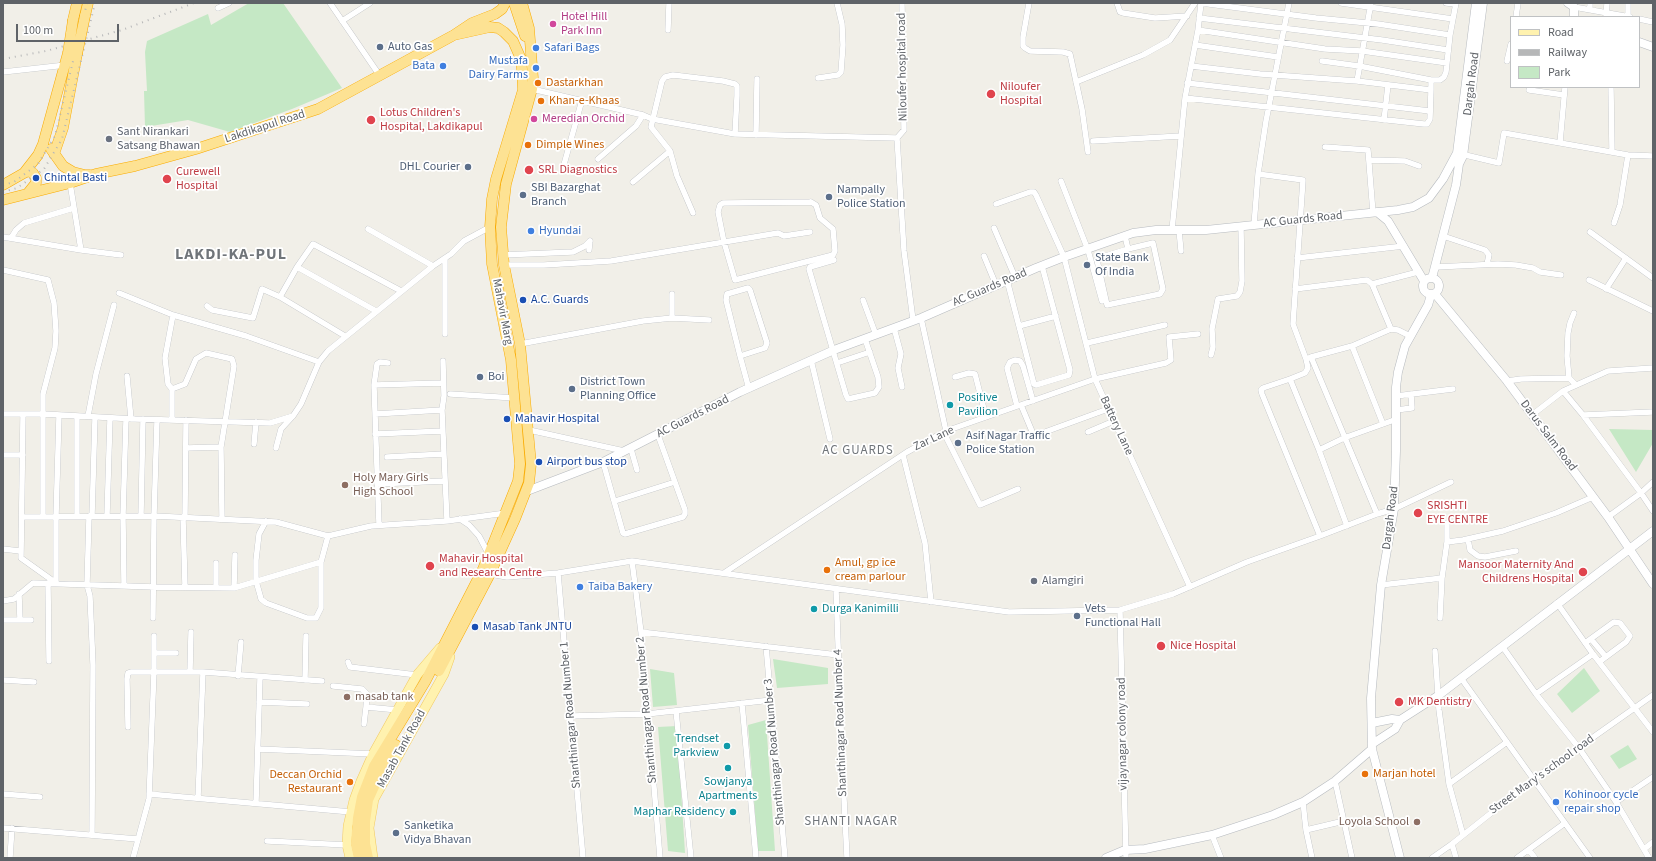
<!DOCTYPE html>
<html>
<head>
<meta charset="utf-8">
<style>
	body { margin:0 }
	#map { position:relative; width:1656px; height:861px; overflow:hidden; background:#f1efe8; font-family:"Source Sans 3",sans-serif }
	canvas { display:block }
	.frame { position:absolute; inset:0; border:4px solid #5f6368; pointer-events:none }
	.legend { position:absolute; left:1510px; top:16px; width:130px; height:72px; box-sizing:border-box; background:#fff; border:1px solid #bfc1c3; margin:0; padding:5px 7px; list-style:none; font-size:12px; color:#5f6368 }
	.legend li { display:flex; align-items:center; gap:8px; height:20px }
	.legend b { width:20px; border:1px solid #bfc1c3 }
	.scale { position:absolute; left:16px; top:24px; width:103px; height:18px; box-sizing:border-box; border:2px solid #5f6368; border-top:0; padding-left:5px; font-size:12px; line-height:14px; white-space:nowrap; color:#5f6368; -webkit-text-stroke:3px #fff; paint-order:stroke }
</style>
</head>
<body>
<div id="map">
<canvas width="1656" height="861"></canvas>
<div class="frame"></div>
<ul class="legend">
<li><b style="height:5px;background:#fff2af"></b>Road</li>
<li><b style="height:5px;background:#b6b7b8"></b>Railway</li>
<li><b style="height:11px;background:#c5e8c5"></b>Park</li>
</ul>
<div class="scale">100 m</div>
</div>
<script>
const c = document.querySelector('canvas').getContext('2d');
c.lineJoin = 'round';
function fill(path, color) { c.fillStyle = color; c.fill(path, 'evenodd'); }
const shape = rows => new Path2D(rows.map(r => 'M' + r).join(''));
function trace(path, color, width, dash) { c.strokeStyle = color; c.lineWidth = width; c.lineCap = dash ? 'butt' : 'round'; c.setLineDash(dash || []); c.stroke(path); }
function write(font, color, halo, rows, align = 'center') {
  c.font = font + ' "Source Sans 3",sans-serif'; c.lineWidth = 3.5; c.setLineDash([]); c.textBaseline = 'middle'; c.strokeStyle = halo; c.fillStyle = color; for (const [text, x, y, turn = 0] of rows) {
    c.save(); c.translate(x, y); c.rotate((+turn || 0) * Math.PI / 180); c.textAlign = isNaN(turn) ? turn : align; if (halo) c.strokeText(text, 0, 0); c.fillText(text, 0, 0); c.restore();
  }
}
fill(shape([
	[249,3,283,3,342,88,292,109,230,132,188,120,145,127,144,91,147,91,145,52,147,41,208,14,211,25],
	[1609,429,1653,430,1653,443,1636,472],
	[773,659,828,668,828,684,777,688],
	[1584,668,1600,691,1572,713,1557,694],
	[650,669,674,673,677,705,653,707],
	[766,720,775,851,758,851,748,725],
	[677,726,685,853,668,851,658,727],
	[1628,745,1637,759,1619,769,1610,756]
]), '#c5e8c5');
const street = shape([
	[330,3,380,76],
	[902,3,904,130,897,138,904,251,913,320],
	[1029,3,1023,37,1023,46,1025,48,1030,51,1063,52,1070,54,1082,109,1088,152],
	[1117,3,1120,12,1123,13,1155,18,1187,16],
	[1201,3,1316,18,1378,24,1450,35],
	[1341,3,1453,19],
	[1446,3,1456,4],
	[1574,7,1630,17],
	[218,8,229,3],
	[1590,9,1590,3],
	[1516,17,1518,3],
	[1606,17,1607,3],
	[1628,17,1628,3],
	[1199,18,1382,40,1448,50],
	[1639,19,1653,22],
	[342,21,370,3],
	[668,30,669,3],
	[1198,30,1325,49,1362,51,1447,63],
	[1195,45,1278,57],
	[1322,61,1359,66,1431,80,1440,80,1444,77,1446,72,1450,35,1456,3],
	[1507,61,1511,44],
	[1191,66,1260,74,1357,81,1431,90,1431,80],
	[3,72,66,65],
	[818,78,838,75,841,72,843,45,842,24,837,3],
	[1357,81,1371,3],
	[1076,82,1143,55,1170,40,1195,3],
	[1187,83,1430,111],
	[1530,87,1529,90,1564,95],
	[1611,87,1612,152],
	[532,89,643,115,652,119,735,134,897,138],
	[1185,98,1424,124,1427,124,1430,119,1431,90],
	[1384,120,1388,85],
	[756,135,757,79],
	[1093,141,1181,136],
	[1560,143,1565,87],
	[1325,147,1368,150,1373,213],
	[1461,154,1499,163,1504,133,1628,155,1653,156],
	[598,159,636,126,643,115],
	[1370,160,1405,161,1419,166],
	[563,168,582,100],
	[1258,174,1303,180,1293,324,1306,359],
	[1061,181,1088,250,1102,301],
	[633,182,670,151],
	[811,202,816,205,820,218,833,229,835,251,833,255,735,280,724,242,718,212,720,205,723,203,811,202],
	[996,204,1030,192,1034,192,1036,195,1064,257,1095,379,1190,587],
	[693,213,677,176,670,151,651,127,662,81,665,77,673,75,723,81,735,84,737,86,737,96,735,134],
	[1614,223,1620,205,1628,155],
	[1254,225,1258,174,1266,121,1289,3],
	[994,228,1015,277],
	[368,229,433,266],
	[1172,230,1185,98,1198,30,1201,3],
	[1179,230,1181,251],
	[1590,232,1653,278],
	[1125,236,1128,249,1099,258,1097,260,1107,305,1160,294,1163,289,1153,243,1128,249],
	[1443,236,1485,250,1489,255,1487,264],
	[3,237,81,250,70,183],
	[11,238,16,230,24,223,74,208],
	[81,250,121,255],
	[589,250,590,241],
	[503,255,573,252,585,246,590,241],
	[984,256,996,285],
	[445,258,445,334],
	[1297,258,1404,246],
	[834,260,810,267,809,269,846,395,848,399,875,393,879,387,878,377,865,339],
	[504,265,544,265,611,261,778,233,784,236,810,232],
	[297,267,376,311],
	[1436,267,1498,264,1516,265,1533,268,1540,272,1561,275],
	[3,270,48,280,54,303,56,331,55,348,43,394,43,517],
	[1007,280,1034,384,1036,385,1069,375,1070,370,1042,266],
	[1589,280,1653,311],
	[1372,284,1391,329],
	[1295,289,1367,280,1372,284,1418,272],
	[1606,289,1626,258],
	[119,293,173,315,246,336,319,362],
	[280,297,297,267,313,244,401,291],
	[863,300,876,335],
	[207,306,212,310,253,318,262,289,280,297,345,336],
	[1574,313,1570,323,1568,333,1567,356,1569,378,1575,384],
	[672,318,672,294],
	[921,318,946,431],
	[1019,326,1056,316],
	[894,328,901,354,898,368,902,387],
	[1087,343,1165,325],
	[520,344,643,321,672,318,709,320],
	[1352,346,1383,424],
	[1211,355,1213,347,1212,329,1218,299,1237,296,1240,292,1242,281,1241,227],
	[740,356,765,348,767,343,750,290,748,288,727,294,726,300,740,356,749,389],
	[1311,357,1377,514],
	[811,360,830,439],
	[443,361,444,396,442,410,447,521],
	[837,363,870,352],
	[127,376,131,419],
	[955,377,969,373,975,374,986,417],
	[1290,379,1263,388,1261,390,1262,394,1320,536],
	[1507,381,1521,379,1569,378],
	[374,385,443,383],
	[172,389,168,384,165,358,173,315],
	[1563,391,1583,415,1653,412],
	[450,394,515,398],
	[1396,396,1453,389],
	[1021,405,1034,436,1108,409],
	[1017,406,1007,368,1010,362,1015,360,1020,361,1023,366,1033,401],
	[1396,410,1412,408,1411,394],
	[3,414,43,414,135,419,270,423,293,416,301,404,319,362,328,351,433,266,451,254,464,241,490,227],
	[23,414,21,558,56,583],
	[375,414,442,410],
	[1532,415,1563,391,1608,371,1653,368],
	[1583,415,1641,493,1653,482],
	[77,416,77,516],
	[88,416,96,374,114,305],
	[172,420,172,389,185,384,196,359,206,353,232,359,234,366,221,447,222,519],
	[529,430,624,451],
	[1088,432,1114,421],
	[944,433,980,505,1018,489],
	[375,434,443,431],
	[254,444,256,422],
	[186,448,221,447],
	[276,448,281,429,292,417],
	[631,449,637,470],
	[1319,450,1344,438,1397,419],
	[3,455,23,455],
	[903,455,925,543,931,602],
	[387,457,444,454],
	[603,462,623,533,625,534,683,517,685,514,685,510,658,435],
	[377,484,445,481],
	[615,501,675,482],
	[89,516,87,585,90,596,93,665,92,834],
	[92,516,95,417],
	[107,516,110,418],
	[141,516,143,419],
	[23,517,154,516,276,522,328,536,371,526,447,521,506,513],
	[183,517,185,587],
	[185,517,186,420],
	[1608,517,1641,493,1653,511],
	[460,519,469,525,479,536,489,555],
	[266,521,259,534,256,560,256,581,260,595,261,599,266,603,307,618,316,618,321,608,321,562],
	[379,525,374,385,377,364,380,362,388,363],
	[1347,526,1319,450,1290,379,1305,373,1308,368,1306,359,1311,357,1352,346,1391,329,1398,330,1410,336],
	[1468,539,1470,550,1478,556,1485,557,1516,551],
	[1447,542,1463,540,1503,531,1556,513,1593,497],
	[3,549,20,551],
	[632,561,641,632,660,858],
	[216,563,216,588],
	[558,573,583,858],
	[724,573,907,452,946,431,1095,379,1166,363,1171,360,1169,337,1198,334],
	[490,574,507,577,558,573,632,561,1009,612,1120,610,1173,594,1247,562,1320,536,1377,514,1394,509,1451,482],
	[48,583,49,661],
	[56,583,56,517,59,415],
	[1381,585,1442,578],
	[124,586,123,516,126,419],
	[234,588,235,555],
	[836,589,843,778,847,858],
	[19,594,20,620],
	[3,601,14,599,33,583,155,587,234,588,321,562,328,536],
	[1557,603,1593,654,1653,732],
	[1120,610,1126,858],
	[153,618,154,516,157,420],
	[1440,618,1442,578,1447,542,1447,523],
	[3,620,31,620],
	[641,632,838,655],
	[1591,639,1606,657],
	[1585,643,1614,622,1620,623,1630,636,1626,642,1599,662],
	[766,646,785,858],
	[1502,646,1536,694,1579,748,1616,802,1649,858],
	[1435,651,1439,710,1449,784,1463,835],
	[154,653,176,653],
	[348,662,350,667,417,675],
	[190,672,191,632],
	[238,676,241,642],
	[1461,678,1590,858],
	[3,680,34,682],
	[305,680,306,636],
	[333,686,362,689,367,694,366,707,398,710],
	[1536,694,1593,654],
	[259,702,307,704],
	[742,703,756,858],
	[676,711,691,858],
	[571,716,647,714,771,700],
	[364,724,366,707],
	[128,727,127,679,128,673,131,672,203,672,322,681],
	[258,749,373,754],
	[1335,781,1352,858],
	[1449,784,1507,742],
	[3,794,40,797],
	[149,794,351,812],
	[198,798,203,672],
	[1303,802,1306,830,1312,858],
	[1616,802,1653,777],
	[256,803,260,677],
	[3,828,138,839],
	[1306,830,1344,821],
	[1212,835,1221,858],
	[267,841,347,845],
	[1452,844,1456,858],
	[1644,849,1653,842],
	[1529,850,1535,858],
	[10,858,12,828],
	[133,858,149,799,154,671,154,636],
	[1432,858,1452,844,1534,779,1653,695],
	[1517,858,1565,823]
]);
const secondary = shape([
	[1568,3,1574,7,1574,17],
	[1639,42,1653,47],
	[1457,157,1457,153,1476,3],
	[1377,212,1388,221,1424,281],
	'1423 286a8 8 0 1 1 16 0a8 8 0 1 1-16 0Z',
	[1432,278,1456,185,1459,164,1463,156,1483,3],
	[1435,294,1507,381,1608,517,1653,584],
	[527,491,603,462,740,392,834,350,921,318,1036,268,1064,257,1133,233,1156,230,1206,230,1398,210,1413,207,1429,198,1443,179,1457,153],
	[1372,723,1392,719,1400,720],
	[1372,744,1395,729,1400,720,1439,695,1653,531],
	[1106,858,1125,850,1145,849,1212,835,1273,815,1303,802,1335,781,1372,749],
	[1400,858,1372,749,1371,698,1381,585,1394,509,1396,451,1396,387,1398,372,1405,346,1428,305,1431,295]
]);
const primary = shape([
	[350,858,347,845,348,826,354,800,361,781,373,754,417,675,440,648],
	[373,858,369,828,374,799,444,674,450,657]
]);
const highway = shape([
	[514,3,525,36],
	[85,16,88,3],
	[73,20,77,3],
	[51,149,63,166,73,172,85,175,90,175],
	[54,154,63,128,77,54],
	[24,173,28,171,33,173,36,178,36,183,28,193],
	[3,185,24,173,38,155,43,144,68,53],
	[3,200,70,183,96,174,135,166,196,149,318,109,454,35,472,23,495,14,502,9,505,3],
	[439,671,490,574,515,519,529,483,531,464,520,344,504,265,501,227,506,184,532,89,533,78,529,28,522,3],
	[359,858,356,844,358,818,362,797,374,766,425,682,483,569,518,481,520,464,511,360,492,264,490,227,492,199,496,179,523,90,522,69,521,59,513,41,504,32,498,28,490,27,454,35],
	[368,858,365,844,365,821,368,800,382,769,396,745]
]);
trace(street, '#b5b8bc', 6);
trace(secondary, '#b6babf', 9);
trace(primary, '#f2c960', 10);
trace(highway, '#f9ab00', 11);
trace(street, '#fff', 5.5);
trace(secondary, '#fff', 8);
trace(primary, '#fff2af', 9);
trace(highway, '#fde293', 10);
trace(shape([
	[3,59,46,51,122,30,194,3],
	[3,185,14,182,38,164,55,136,87,3],
	[3,192,17,188,44,169,62,139,95,3]
]), '#b6b7b8', 2, [1, 5]);
const highwayBridge = shape([
	[68,53,73,20],
	[77,54,85,16]
]);
trace(highwayBridge, '#f9ab00', 11, []);
trace(highwayBridge, '#fde293', 10);
for (const [x, y, r, color] of [
	[553,24,4,"#d1479c"],
	[380,47,4,"#5c6f8a"],
	[536,48,4,"#3f7fe0"],
	[443,66,4,"#3f7fe0"],
	[536,68,4,"#3f7fe0"],
	[538,83,4,"#e8710a"],
	[991,94,5,"#e0444e"],
	[541,101,4,"#e8710a"],
	[534,119,4,"#d1479c"],
	[371,120,5,"#e0444e"],
	[109,139,4,"#6b7280"],
	[528,145,4,"#e8710a"],
	[468,167,4,"#5c6f8a"],
	[529,170,5,"#e0444e"],
	[36,178,4,"#1a4fb4"],
	[167,179,5,"#e0444e"],
	[523,195,4,"#5c6f8a"],
	[829,197,4,"#5c6f8a"],
	[531,231,4,"#3f7fe0"],
	[1087,265,4,"#5c6f8a"],
	[523,300,4,"#1a4fb4"],
	[480,377,4,"#5c6f8a"],
	[572,389,4,"#5c6f8a"],
	[950,405,4,"#0f9aa8"],
	[507,419,4,"#1a4fb4"],
	[958,443,4,"#5c6f8a"],
	[539,462,4,"#1a4fb4"],
	[345,485,4,"#8d6e63"],
	[1418,513,5,"#e0444e"],
	[430,566,5,"#e0444e"],
	[827,570,4,"#e8710a"],
	[1583,572,5,"#e0444e"],
	[1034,581,4,"#6b7280"],
	[580,587,4,"#3f7fe0"],
	[814,609,4,"#0f9aa8"],
	[1077,616,4,"#5c6f8a"],
	[475,627,4,"#1a4fb4"],
	[1161,646,5,"#e0444e"],
	[347,697,4,"#8d6e63"],
	[1399,702,5,"#e0444e"],
	[727,746,4,"#0f9aa8"],
	[728,768,4,"#0f9aa8"],
	[1365,774,4,"#e8710a"],
	[350,782,4,"#e8710a"],
	[1556,802,4,"#3f7fe0"],
	[733,812,4,"#0f9aa8"],
	[1417,822,4,"#8d6e63"],
	[396,833,4,"#5c6f8a"]
]) { const dot = new Path2D(); dot.arc(x, y, r, 0, 2 * Math.PI); c.fillStyle = color; c.fill(dot); trace(dot, '#fff', 1.5); }
write('12px', '#b23c85', '#fff', [
	["Hotel Hill",561,17],
	["Park Inn",561,31],
	["Meredian Orchid",542,119]
], 'left');
write('12px', '#4e5e75', '#fff', [
	["Auto Gas",388,47],
	["DHL Courier",460,167,"right"],
	["SBI Bazarghat",531,188],
	["Branch",531,202],
	["Nampally",837,190],
	["Police Station",837,204],
	["State Bank",1095,258],
	["Of India",1095,272],
	["Boi",488,377],
	["District Town",580,382],
	["Planning Office",580,396],
	["Asif Nagar Traffic",966,436],
	["Police Station",966,450],
	["Vets",1085,609],
	["Functional Hall",1085,623],
	["Sanketika",404,826],
	["Vidya Bhavan",404,840]
], 'left');
write('12px', '#366cbe', '#fff', [
	["Safari Bags",544,48],
	["Mustafa",528,61,"right"],
	["Dairy Farms",528,75,"right"],
	["Bata",435,66,"right"],
	["Hyundai",539,231],
	["Taiba Bakery",588,587],
	["Kohinoor cycle",1564,795],
	["repair shop",1564,809]
], 'left');
write('12px', '#5f6368', '#fff', [
	["Niloufer hospital road",903,67,-91],
	["Dargah Road",1472,84,-83],
	["Lakdikapul Road",265,127,-18],
	["AC Guards Road",1303,220,-6],
	["AC Guards Road",990,288,-23],
	["Mahavir Marg",502,312,79],
	["AC Guards Road",693,417,-27],
	["Battery Lane",1116,426,65],
	["Darus Salm Road",1548,436,53],
	["Zar Lane",934,439,-25],
	["Dargah Road",1391,518,-83],
	["Shanthinagar Road Number 2",647,710,-95],
	["Shanthinagar Road Number 1",571,715,-95],
	["Shanthinagar Road Number 4",841,723,-92],
	["vijaynagar colony road",1123,734,-91],
	["Masab Tank Road",402,749,-61],
	["Shanthinagar Road Number 3",775,752,-95],
	["Street Mary's school road",1542,775,-36]
]);
write('12px', '#c56008', '#fff', [
	["Dastarkhan",546,83],
	["Khan-e-Khaas",549,101],
	["Dimple Wines",536,145],
	["Amul, gp ice",835,563],
	["cream parlour",835,577],
	["Marjan hotel",1373,774],
	["Deccan Orchid",342,775,"right"],
	["Restaurant",342,789,"right"]
], 'left');
write('12px', '#be3a42', '#fff', [
	["Niloufer",1000,87],
	["Hospital",1000,101],
	["Lotus Children's",380,113],
	["Hospital, Lakdikapul",380,127],
	["SRL Diagnostics",538,170],
	["Curewell",176,172],
	["Hospital",176,186],
	["SRISHTI",1427,506],
	["EYE CENTRE",1427,520],
	["Mahavir Hospital",439,559],
	["and Research Centre",439,573],
	["Mansoor Maternity And",1574,565,"right"],
	["Childrens Hospital",1574,579,"right"],
	["Nice Hospital",1170,646],
	["MK Dentistry",1408,702]
], 'left');
write('12px', '#5b616d', '#fff', [
	["Sant Nirankari",117,132],
	["Satsang Bhawan",117,146],
	["Alamgiri",1042,581]
], 'left');
write('12px', '#164399', '#fff', [
	["Chintal Basti",44,178],
	["A.C. Guards",531,300],
	["Mahavir Hospital",515,419],
	["Airport bus stop",547,462],
	["Masab Tank JNTU",483,627]
], 'left');
write('12px', '#0d838f', '#fff', [
	["Positive",958,398],
	["Pavilion",958,412],
	["Durga Kanimilli",822,609],
	["Trendset",719,739,"right"],
	["Parkview",719,753,"right"],
	["Sowjanya",728,782,"center"],
	["Apartments",728,796,"center"],
	["Maphar Residency",725,812,"right"]
], 'left');
write('12px', '#785e54', '#fff', [
	["Holy Mary Girls",353,478],
	["High School",353,492],
	["masab tank",355,697],
	["Loyola School",1409,822,"right"]
], 'left');
c.letterSpacing = '1px';
write('13px', '#70757a', '#fff', [
	["AC GUARDS",858,451],
	["SHANTI NAGAR",851,822]
]);
c.letterSpacing = '0px';
c.letterSpacing = '1px';
write('bold 16px', '#70757a', '#fff', [
	["LAKDI-KA-PUL",231,255]
]);
c.letterSpacing = '0px';
</script>
</body>
</html>
